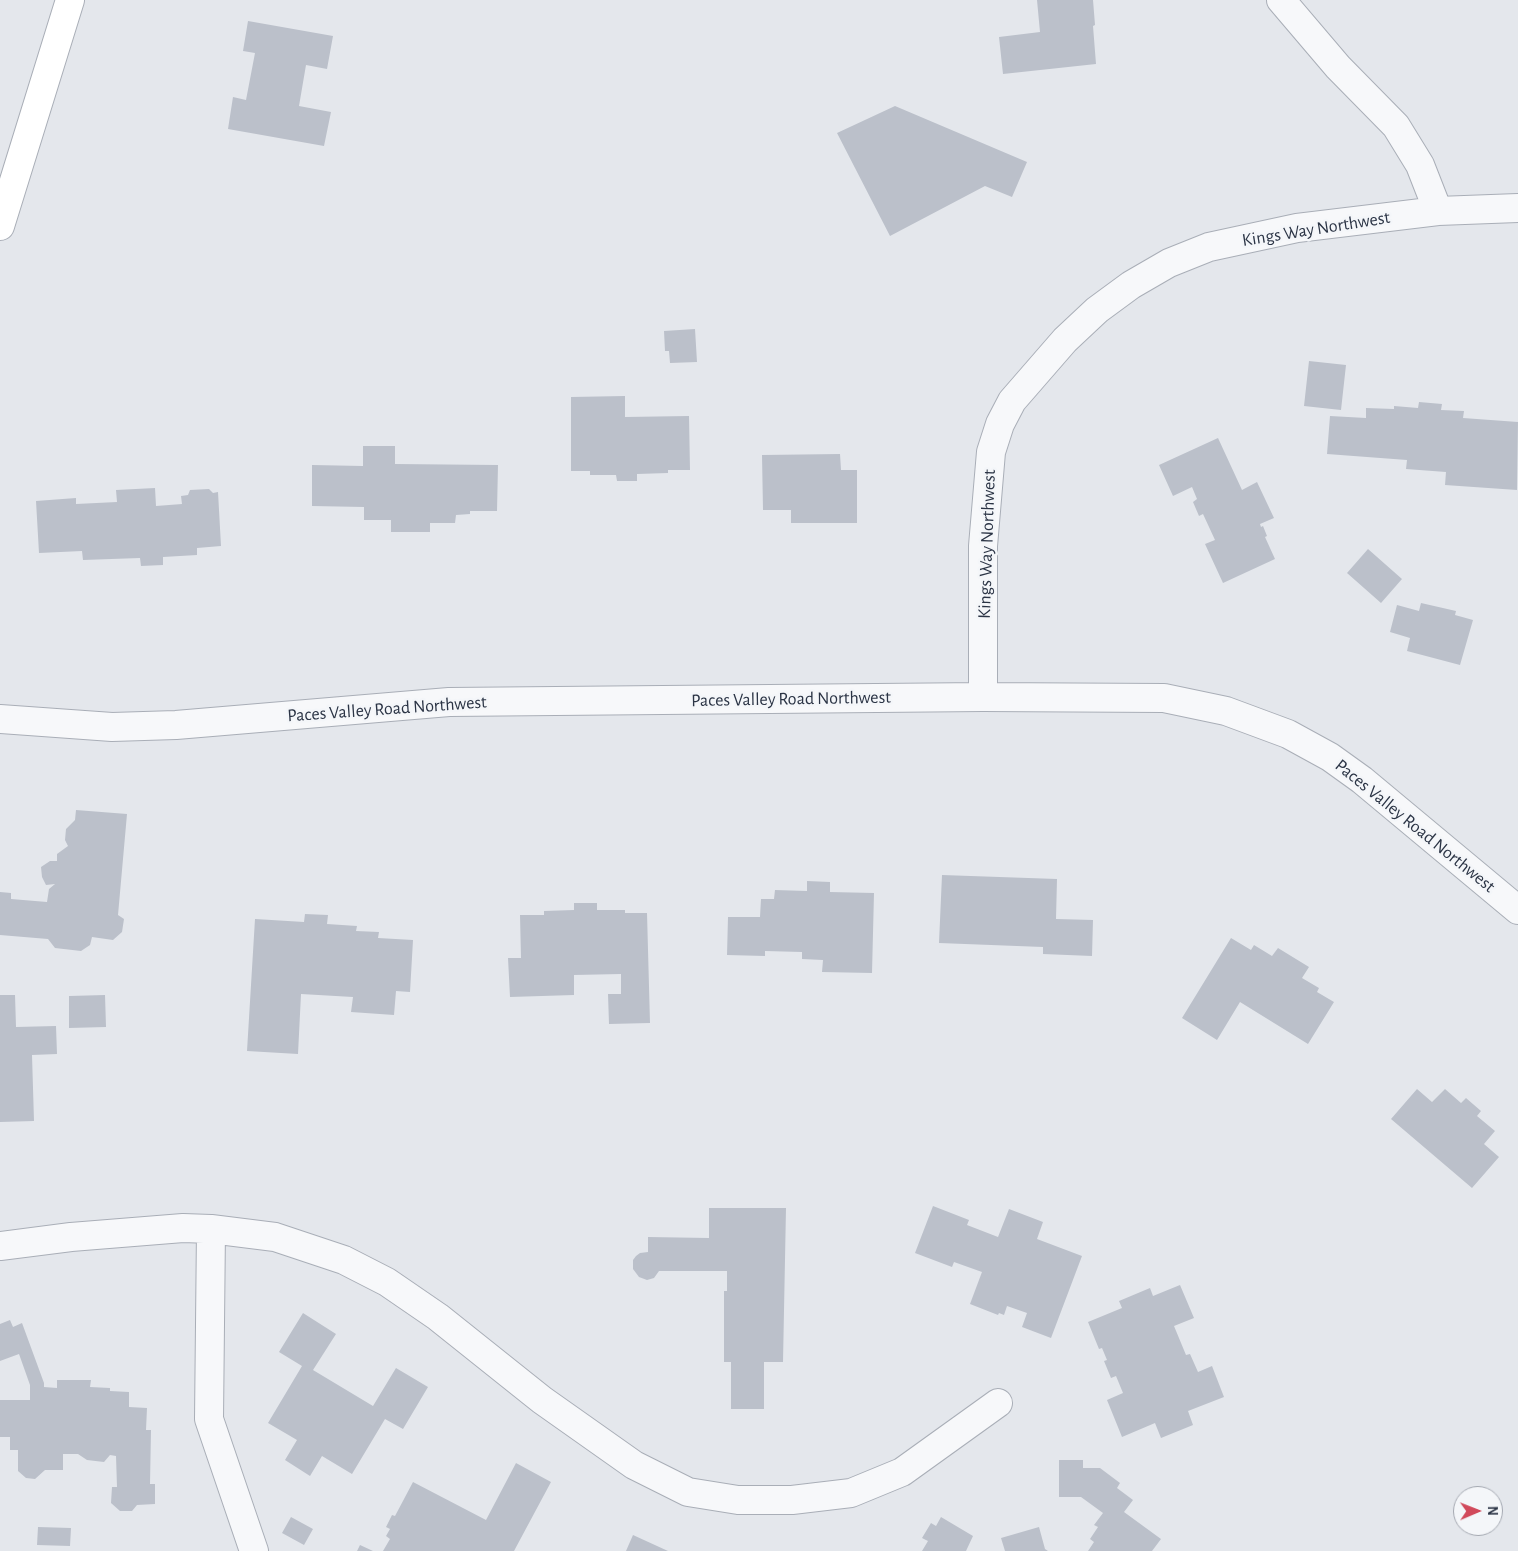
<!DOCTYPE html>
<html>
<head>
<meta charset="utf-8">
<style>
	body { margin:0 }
	#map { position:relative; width:1518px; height:1551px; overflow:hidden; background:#e4e7ec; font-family:"Alegreya Sans",sans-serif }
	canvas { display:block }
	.north { position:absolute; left:1453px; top:1486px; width:50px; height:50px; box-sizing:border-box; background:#f4f6f9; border:1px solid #a4a8b1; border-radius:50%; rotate:89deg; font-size:14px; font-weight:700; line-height:20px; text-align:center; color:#2b3445 }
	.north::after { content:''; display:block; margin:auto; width:18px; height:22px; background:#d1495b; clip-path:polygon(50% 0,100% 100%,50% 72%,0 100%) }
</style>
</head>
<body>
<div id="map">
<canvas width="1518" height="1551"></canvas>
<div class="north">N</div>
</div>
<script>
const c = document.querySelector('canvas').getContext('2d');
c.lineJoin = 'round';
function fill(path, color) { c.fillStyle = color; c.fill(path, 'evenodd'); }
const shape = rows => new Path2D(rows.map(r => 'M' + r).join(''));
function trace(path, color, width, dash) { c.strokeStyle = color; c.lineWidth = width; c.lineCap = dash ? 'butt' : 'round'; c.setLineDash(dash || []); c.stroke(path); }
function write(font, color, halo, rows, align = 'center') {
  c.font = font + ' "Alegreya Sans",sans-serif'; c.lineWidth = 5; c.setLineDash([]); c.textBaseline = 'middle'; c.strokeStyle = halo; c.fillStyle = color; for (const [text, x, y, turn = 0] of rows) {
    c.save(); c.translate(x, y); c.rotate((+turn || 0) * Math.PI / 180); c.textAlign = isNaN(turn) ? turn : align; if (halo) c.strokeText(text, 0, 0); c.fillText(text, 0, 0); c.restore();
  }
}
fill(shape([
	[1037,0,1093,0,1095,25,1093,26,1096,64,1003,74,999,37,1040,32],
	[248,21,333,36,327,69,306,65,299,106,331,112,324,146,228,129,233,97,246,100,255,53,243,51],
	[895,106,1027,162,1012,197,985,186,890,236,837,133],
	[695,329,697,362,670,363,669,351,665,351,664,331],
	[1309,361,1346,365,1341,410,1304,406],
	[625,396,625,417,689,416,690,470,668,470,668,473,637,474,637,481,617,481,616,475,590,475,590,471,571,471,571,397],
	[1419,402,1442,404,1441,410,1464,411,1463,418,1518,422,1517,490,1445,485,1446,472,1406,469,1407,460,1327,454,1330,416,1366,418,1366,408,1394,409,1394,406,1418,408],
	[1218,438,1242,490,1257,482,1274,518,1260,524,1261,527,1263,526,1267,536,1265,537,1275,559,1223,583,1205,544,1215,540,1203,514,1199,516,1193,502,1197,499,1192,487,1173,496,1159,465],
	[363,446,395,446,395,464,498,465,497,511,470,511,470,514,456,515,455,523,430,523,430,532,391,532,391,520,364,520,364,507,312,506,312,465,363,466],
	[840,454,841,470,857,470,857,523,791,523,791,510,763,510,762,455],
	[155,488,156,506,182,504,181,496,188,495,190,490,209,489,213,493,218,492,221,546,197,548,197,555,163,557,163,565,141,566,140,558,83,560,82,551,39,553,36,501,76,498,76,504,117,502,116,490],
	[1368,549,1402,579,1381,603,1347,573],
	[1421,603,1456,611,1455,615,1473,620,1460,665,1407,651,1410,638,1390,632,1397,605,1419,611],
	[76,810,127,814,118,915,124,919,122,932,113,940,92,937,90,945,81,951,55,948,48,939,0,935,0,892,11,893,11,899,47,902,49,889,55,884,46,885,42,877,41,867,50,861,57,861,57,854,68,846,65,840,66,829,75,820],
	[942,875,1057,879,1056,919,1093,920,1092,956,1043,954,1043,947,939,943],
	[807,881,830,882,830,892,874,893,872,973,822,972,823,960,802,959,802,952,765,951,765,956,727,955,728,917,760,917,761,899,774,899,775,890,807,891],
	[574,903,597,903,597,910,625,910,625,913,647,913,650,1023,609,1024,608,994,621,994,621,974,574,975,574,995,510,997,508,958,521,958,520,915,544,915,544,911,574,910],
	[305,914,328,915,327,924,357,926,356,931,379,932,378,938,413,940,410,992,396,991,394,1015,351,1012,353,997,301,994,298,1054,247,1051,255,919,304,922],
	[1231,938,1251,950,1254,945,1272,956,1278,948,1309,967,1302,978,1319,988,1317,992,1334,1002,1308,1044,1240,1002,1217,1040,1182,1018],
	[0,995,15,995,16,1027,56,1026,57,1054,32,1055,34,1121,0,1122],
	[105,995,106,1027,69,1028,69,996],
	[1417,1089,1432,1102,1445,1089,1461,1103,1466,1098,1481,1111,1477,1116,1495,1131,1484,1144,1499,1157,1472,1188,1391,1119],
	[933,1206,969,1220,967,1225,998,1237,1009,1209,1043,1222,1037,1239,1082,1256,1051,1338,1022,1327,1027,1313,1007,1306,1004,1315,999,1313,998,1315,970,1304,982,1272,954,1262,952,1267,915,1253],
	[709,1208,786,1208,783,1362,764,1362,764,1409,731,1409,731,1362,724,1362,724,1291,727,1291,727,1271,659,1271,654,1278,647,1280,639,1277,633,1269,633,1260,636,1256,640,1253,648,1252,648,1237,709,1238],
	[1180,1285,1194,1318,1174,1326,1186,1355,1190,1354,1198,1372,1212,1366,1224,1397,1188,1411,1193,1425,1161,1438,1155,1423,1122,1437,1107,1400,1123,1393,1116,1376,1111,1378,1104,1361,1107,1360,1102,1348,1099,1349,1088,1322,1122,1308,1119,1301,1150,1288,1153,1296],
	[303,1313,336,1334,313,1370,373,1406,396,1368,428,1387,403,1429,385,1419,352,1474,322,1456,310,1476,285,1460,297,1440,268,1423,302,1366,279,1352],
	[10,1320,13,1327,22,1323,44,1383,44,1387,57,1388,57,1380,91,1380,90,1387,110,1388,110,1391,129,1392,129,1407,147,1408,146,1430,151,1430,150,1484,155,1484,155,1504,137,1505,132,1511,120,1511,111,1503,112,1487,117,1487,116,1456,110,1455,104,1462,87,1460,78,1454,63,1454,63,1470,45,1470,35,1479,26,1478,18,1471,18,1450,10,1450,10,1437,0,1437,0,1400,30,1400,30,1385,19,1354,0,1361,0,1324],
	[1059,1460,1083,1460,1083,1468,1100,1468,1120,1483,1117,1488,1133,1500,1124,1512,1161,1539,1152,1551,1088,1551,1094,1542,1090,1539,1098,1527,1094,1525,1103,1513,1081,1497,1059,1497],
	[516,1463,551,1482,514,1551,383,1551,390,1539,386,1536,390,1529,386,1527,392,1515,395,1516,413,1482,486,1520],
	[291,1517,313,1529,304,1545,282,1533],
	[941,1517,973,1536,966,1551,922,1551,928,1541,922,1538,931,1523,936,1526],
	[38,1527,71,1528,70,1546,37,1545],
	[1039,1527,1045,1549,1048,1551,1005,1551,1001,1538],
	[633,1535,668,1551,626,1551],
	[360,1545,373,1551,357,1551]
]), '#bbc0ca');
const minor = shape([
	[1281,0,1338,67,1396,126,1420,165,1438,211],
	[983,697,983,546,991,452,1000,424,1012,401,1065,340,1097,310,1131,285,1169,263,1209,247,1297,228,1438,211,1518,208],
	[0,719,112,727,176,725,449,702,983,697,1164,698,1226,711,1288,734,1330,757,1362,780,1518,910],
	[211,1229,209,1419,254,1551],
	[0,1246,71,1237,183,1228,211,1229,275,1237,344,1260,387,1282,438,1317,542,1400,634,1465,688,1492,738,1500,792,1500,851,1493,902,1472,998,1403]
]);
const secondary = shape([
	[0,226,70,0]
]);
trace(minor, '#a9aeb7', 30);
trace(secondary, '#a9aeb7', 30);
trace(minor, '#f7f8fa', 28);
trace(secondary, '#fff', 28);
write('18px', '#2b3445', '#f4f6f9', [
	["Kings Way Northwest",1316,229,-9],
	["Kings Way Northwest",987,544,-88],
	["Paces Valley Road Northwest",791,699,-1],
	["Paces Valley Road Northwest",387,709,-4],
	["Paces Valley Road Northwest",1415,826,39]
]);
</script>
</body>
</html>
